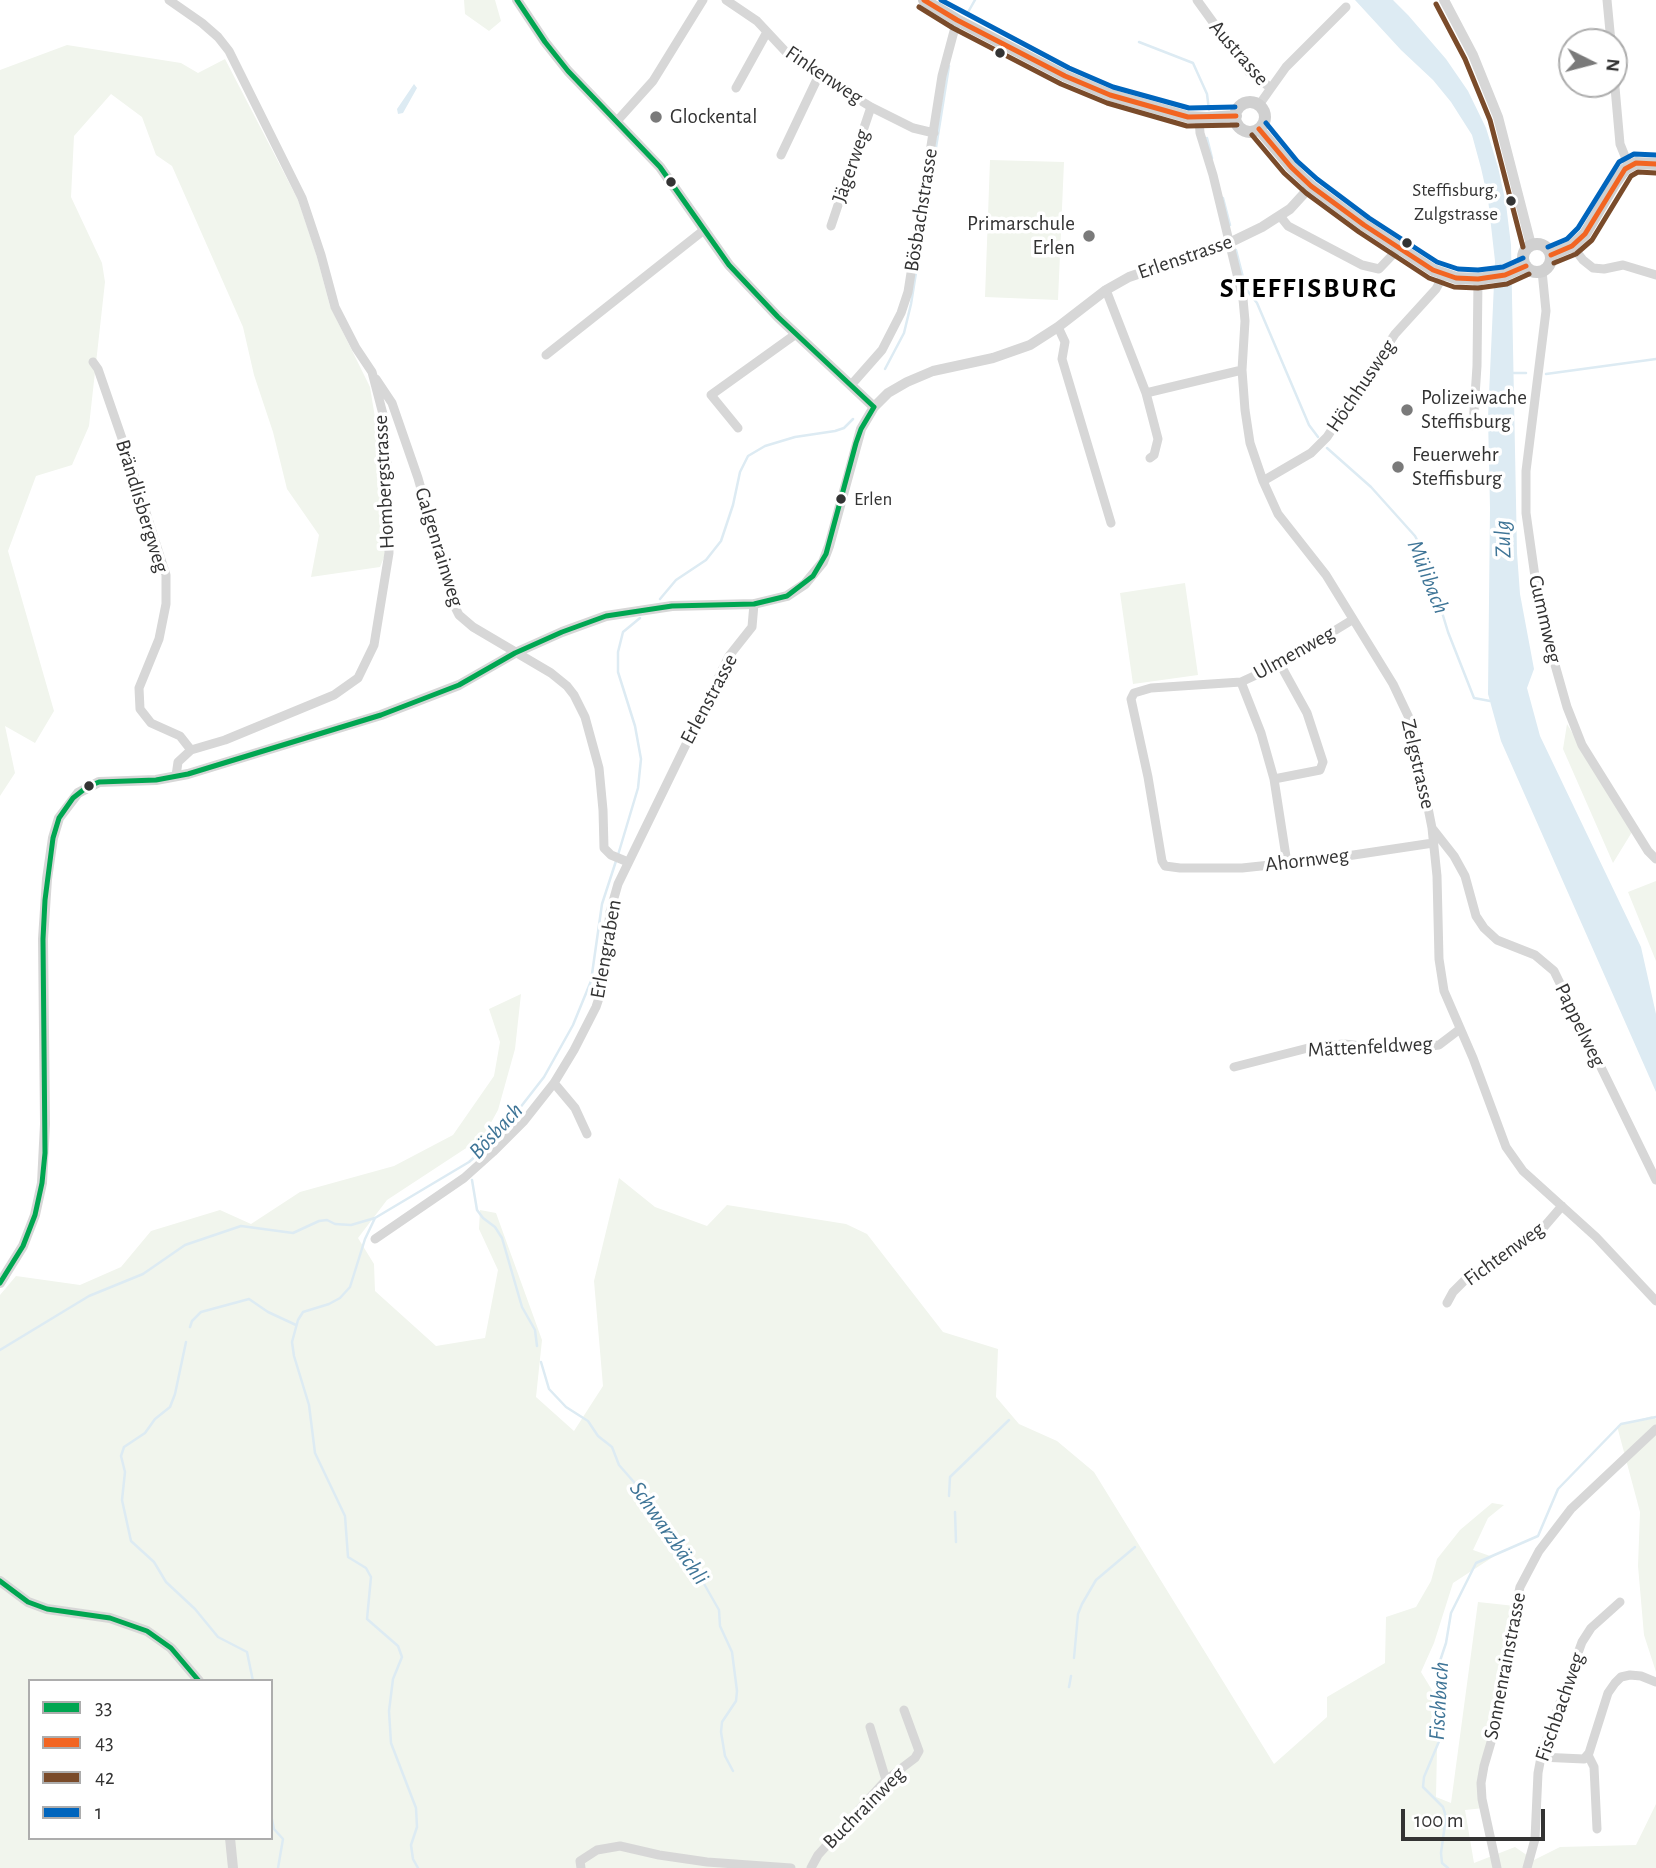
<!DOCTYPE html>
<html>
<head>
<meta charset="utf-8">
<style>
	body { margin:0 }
	#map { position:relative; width:1656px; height:1868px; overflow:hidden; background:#fff; font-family:"Alegreya Sans",sans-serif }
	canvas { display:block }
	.legend { position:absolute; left:28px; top:1679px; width:245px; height:161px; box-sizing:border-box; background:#fff; border:2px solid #adadad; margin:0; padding:9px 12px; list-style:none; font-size:21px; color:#333 }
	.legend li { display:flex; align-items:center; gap:14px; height:35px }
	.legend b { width:35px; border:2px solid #adadad }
	.north { position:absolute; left:1558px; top:28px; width:70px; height:70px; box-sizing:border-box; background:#fff; border:2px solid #adadad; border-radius:50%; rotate:96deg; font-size:19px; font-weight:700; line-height:28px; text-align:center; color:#333 }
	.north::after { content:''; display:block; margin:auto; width:24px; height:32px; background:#7a7a7a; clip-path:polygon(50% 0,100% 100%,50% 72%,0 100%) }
	.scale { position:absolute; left:1401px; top:1809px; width:144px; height:32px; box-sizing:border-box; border:4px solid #333; border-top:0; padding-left:9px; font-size:21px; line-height:24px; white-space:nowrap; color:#333; -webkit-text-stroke:5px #fff; paint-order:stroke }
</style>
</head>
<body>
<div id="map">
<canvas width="1656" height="1868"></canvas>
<ul class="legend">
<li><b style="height:9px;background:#00a651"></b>33</li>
<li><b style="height:9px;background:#f26522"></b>43</li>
<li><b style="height:9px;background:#7a4b2a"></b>42</li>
<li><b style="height:9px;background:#0065bd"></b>1</li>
</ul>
<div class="north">N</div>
<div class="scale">100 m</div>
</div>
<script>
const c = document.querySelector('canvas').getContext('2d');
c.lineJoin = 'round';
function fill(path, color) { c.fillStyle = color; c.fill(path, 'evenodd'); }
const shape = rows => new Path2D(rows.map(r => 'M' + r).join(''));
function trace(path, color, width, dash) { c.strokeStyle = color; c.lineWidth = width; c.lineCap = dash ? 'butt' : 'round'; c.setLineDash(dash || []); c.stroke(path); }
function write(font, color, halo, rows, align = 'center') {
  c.font = font + ' "Alegreya Sans",sans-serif'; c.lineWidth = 7; c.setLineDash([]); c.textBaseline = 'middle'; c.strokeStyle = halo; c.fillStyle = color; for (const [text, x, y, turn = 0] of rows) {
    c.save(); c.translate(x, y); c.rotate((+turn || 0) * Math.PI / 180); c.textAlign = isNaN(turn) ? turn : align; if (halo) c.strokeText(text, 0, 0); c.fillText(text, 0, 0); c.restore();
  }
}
fill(shape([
	[464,0,495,0,501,21,489,31,465,14],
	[67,45,181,63,198,73,225,59,298,200,317,257,330,306,370,387,384,473,385,555,380,567,311,577,319,535,287,489,273,432,254,375,243,327,172,166,156,155,142,117,111,94,74,136,71,197,102,263,105,282,89,426,72,465,36,476,8,551,54,711,35,743,5,726,15,773,0,796,0,70],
	[990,160,1064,162,1058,300,985,297],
	[1185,583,1198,675,1133,684,1120,593],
	[1567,724,1632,832,1613,863,1563,749],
	[1656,881,1656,961,1628,892],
	[521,994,515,1049,498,1110,483,1137,387,1200,358,1238,374,1264,375,1291,436,1346,485,1338,498,1270,479,1229,480,1210,496,1213,542,1340,536,1397,574,1431,603,1386,594,1281,619,1178,655,1207,707,1226,727,1205,846,1224,867,1234,943,1332,998,1349,996,1397,1019,1424,1057,1441,1094,1472,1274,1764,1327,1717,1327,1697,1385,1663,1386,1617,1416,1607,1431,1581,1437,1559,1460,1530,1492,1503,1504,1505,1488,1518,1473,1550,1493,1557,1453,1583,1434,1643,1421,1672,1438,1700,1436,1797,1451,1803,1478,1602,1515,1606,1506,1673,1484,1766,1484,1808,1465,1810,1474,1863,1515,1847,1534,1860,1560,1847,1636,1845,1656,1804,1656,1868,0,1868,0,1295,16,1276,80,1285,121,1267,151,1231,220,1210,251,1224,300,1192,394,1166,453,1135,494,1076,500,1042,489,1009],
	[30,1681,271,1681,271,1838,30,1838],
	[1652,1416,1656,1419,1656,1672,1644,1635,1638,1566,1640,1512,1617,1426]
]), '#f1f5ed');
fill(shape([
	[1355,0,1393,0,1408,15,1446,59,1468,91,1486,128,1498,167,1506,204,1511,245,1517,553,1520,594,1534,669,1527,688,1540,736,1641,947,1656,1014,1656,1092,1501,741,1488,694,1490,508,1488,417,1495,261,1488,199,1481,168,1472,135,1451,102,1433,80,1401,50],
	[414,84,417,88,403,113,398,114,397,109]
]), '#ddebf3');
trace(shape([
	[967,14,975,0],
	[1139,42,1193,63,1207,94,1209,110],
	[1207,138,1212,158],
	[1223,198,1230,225],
	[1236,250,1246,289,1257,303,1309,425,1318,437],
	[885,369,904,333,911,304,949,66],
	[1512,373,1526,373],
	[1546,374,1656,359],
	[1327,448,1371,487,1415,536,1424,553,1448,632,1474,698,1490,701],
	[660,599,676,580,706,560,721,541,733,505,740,472,748,456,765,446,795,437,835,431,844,428,853,419],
	[618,855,638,788,641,759,635,726,618,672,618,652,623,632,640,618],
	[472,1180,477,1210,483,1218,495,1227,502,1238,522,1307,535,1330,537,1346],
	[375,1218,365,1239,350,1287,340,1298,329,1304,303,1312,298,1320,292,1342,294,1356,309,1405,315,1453,345,1516,348,1557,366,1568,371,1577,367,1619,398,1646,402,1657,393,1679,389,1711,391,1743,416,1808,417,1827,411,1845,413,1859,418,1868],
	[190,1327,192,1321,201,1312,249,1299,268,1312,296,1325],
	[186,1342,175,1394,170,1407,155,1419,145,1433,124,1447,121,1456,125,1472,122,1500,131,1541,154,1562,166,1582,195,1609,218,1637,247,1652,253,1681],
	[0,1350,89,1296,143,1274,185,1245,241,1226,293,1233,319,1221,327,1220,335,1224,351,1225,375,1218,469,1162,498,1136,544,1077,573,1025,591,981,602,904,616,861],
	[541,1362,549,1389,566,1407,588,1421,598,1436,612,1447,619,1465,647,1497,652,1512,662,1523,680,1551,696,1564,699,1575,719,1610,720,1626,732,1652,737,1691,736,1701,722,1722,721,1732,725,1756,733,1771],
	[949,1496,950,1477,1009,1420],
	[955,1512,956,1542],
	[1074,1658,1078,1614,1082,1604,1096,1580,1135,1547],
	[1069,1687,1071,1676],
	[271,1815,274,1829,283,1839,278,1868],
	[1448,1868,1442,1863,1441,1853,1446,1817,1443,1807,1423,1787,1424,1777,1440,1739,1444,1699,1435,1676,1446,1643,1451,1613,1476,1563,1538,1536,1558,1489,1621,1424,1656,1417]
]), '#ddebf3', 2.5);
trace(shape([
	[169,0,202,23,218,37,229,51,302,198,321,255,335,307,356,348,372,372,384,418,388,474,389,553,374,645,358,678,334,695,225,740,191,750,178,762,176,776],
	[726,0,757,21,786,52,819,75,871,107,913,128,934,133],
	[1197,0,1249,72,1271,88,1259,105],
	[1607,0,1611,42],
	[1614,76,1620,144,1629,166],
	[736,88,767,32],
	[1271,88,1286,67,1346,7],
	[1199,118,1200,133,1213,175,1243,299,1245,321,1242,370,1245,410,1250,443,1263,481,1278,514,1326,575,1393,684,1411,722,1432,828,1437,876,1439,959,1444,991,1473,1058,1506,1147,1523,1171,1596,1237,1656,1301],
	[617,121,653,81,703,0],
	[781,155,819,75],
	[1280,216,1288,226,1362,265,1379,269,1399,248],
	[831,226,871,107],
	[1572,246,1583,260,1593,268,1604,269,1623,265,1656,275],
	[1542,271,1546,311,1526,471,1526,513,1540,612,1567,707,1582,745,1648,851,1656,859],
	[1106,290,1146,393,1242,370],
	[1058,327,1065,342,1062,359,1111,523],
	[546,355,704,230],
	[93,362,98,369,126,450,166,575,166,604,159,639,139,688,140,709,151,723,180,736,191,750],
	[376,379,392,403,418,478,454,605,459,615,473,627,551,673,567,686,574,695,585,717,599,768,603,810,604,848,611,855,628,862],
	[852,384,882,350,901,313,908,292,942,76,957,20],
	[1146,393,1158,439,1154,455,1150,458],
	[1473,426,1477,366,1478,279],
	[738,428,711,395,796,334],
	[1263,481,1311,453,1327,437,1395,334,1436,289,1444,274],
	[1352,620,1280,664,1241,682,1151,688,1134,693,1131,699,1148,777,1162,861,1165,866,1180,868,1242,868,1327,859,1433,843],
	[1241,682,1261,733,1274,779,1287,863],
	[1274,779,1320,770,1323,762,1307,713,1280,664],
	[1432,828,1454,856,1465,876,1476,916,1484,928,1497,940,1535,955,1554,971,1656,1180],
	[1234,1067,1312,1047,1344,1044,1396,1050,1439,1045,1460,1029],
	[554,1083,575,1108,587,1134],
	[375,1239,464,1178,493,1152,524,1121,554,1083,574,1050,596,1007,601,992,610,912,618,884,729,656,752,627,754,604],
	[1447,1303,1453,1292,1468,1277,1491,1266,1537,1235,1562,1206],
	[870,1727,886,1780],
	[1588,1755,1594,1767,1597,1829],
	[1540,1757,1584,1759,1589,1753,1608,1693,1615,1683,1621,1677,1630,1675,1641,1676,1656,1682],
	[581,1868,580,1861,597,1850,620,1846,659,1855,707,1862,791,1868],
	[811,1868,818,1855,886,1780,915,1758,919,1751,904,1710],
	[1497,1868,1482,1799,1481,1783,1484,1766,1501,1708,1511,1628,1520,1587,1539,1551,1571,1509,1656,1429],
	[1527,1868,1535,1839,1538,1773,1542,1752,1582,1642,1591,1628,1620,1602]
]), '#d7d7d7', 9);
trace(shape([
	[517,0,545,42,568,71,660,167,729,265,778,317,874,407],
	[1444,0,1473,55,1498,117,1531,245],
	[0,1283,23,1246,35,1215,42,1183,45,1124,43,939,47,879,53,838,59,818,78,793,99,782,156,780,188,774,381,715,459,685,515,653,562,632,606,616,672,606,754,604,787,596,805,584,823,562,829,546,861,429,874,407,888,393,907,382,933,371,993,358,1030,345,1058,327,1106,290,1129,277,1229,243,1262,227,1290,209,1311,186],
	[0,1581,28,1602,47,1609,110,1618,147,1631,171,1648,199,1681],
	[230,1838,233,1868]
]), '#d7d7d7', 10);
trace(shape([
	[924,0,957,20,1065,76,1110,95,1188,117,1207,118,1236,116],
	'1235 117a15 15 0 1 1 30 0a15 15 0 1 1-30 0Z',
	[1259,129,1291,167,1311,186,1364,225,1433,270,1456,278,1478,279,1505,275,1526,266],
	'1523 258a14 14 0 1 1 28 0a14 14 0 1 1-28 0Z',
	[1551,255,1572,246,1585,234,1615,183,1625,169,1636,163,1656,164]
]), '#d0d0d0', 12);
trace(shape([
	[517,0,545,42,568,71,660,167,729,265,778,317,874,407],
	[0,1283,23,1246,35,1215,42,1183,45,1153,43,939,45,900,53,838,59,818,73,798,87,787,99,782,156,780,188,774,381,715,459,685,515,653,562,632,606,616,672,606,754,604,787,596,813,576,826,554,856,443,861,429,874,407],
	[0,1581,28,1602,47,1609,110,1618,147,1631,171,1648,199,1681]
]), '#00a651', 5);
trace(shape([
	[924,0,957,20,1065,76,1110,95,1188,117,1236,116],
	[1259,129,1291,167,1311,186,1364,225,1433,270,1456,278,1478,279,1505,275,1526,266],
	[1551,255,1572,246,1585,234,1625,169,1636,163,1656,164]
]), '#f26522', 5);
trace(shape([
	[1436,4,1465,59,1490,120,1523,247],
	[919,7,953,28,1061,84,1107,103,1187,126,1237,125],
	[1252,135,1284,173,1306,193,1359,232,1429,278,1454,287,1478,288,1507,284,1529,274],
	[1554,263,1576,254,1592,240,1631,176,1638,172,1656,173]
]), '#7a4b2a', 5);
trace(shape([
	[941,0,1069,68,1113,87,1189,108,1235,107],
	[1266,123,1297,161,1317,179,1369,218,1437,262,1458,269,1478,270,1503,267,1523,258],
	[1548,247,1567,239,1578,228,1619,162,1634,154,1656,155]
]), '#0065bd', 5);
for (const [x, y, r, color] of [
	[1000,53,6,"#333"],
	[656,117,7,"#7a7a7a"],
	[671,182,6,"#333"],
	[1511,201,6,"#333"],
	[1089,236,7,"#7a7a7a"],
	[1407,243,6,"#333"],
	[1407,410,7,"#7a7a7a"],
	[1398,467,7,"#7a7a7a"],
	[841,499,6,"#333"],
	[89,786,6,"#333"]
]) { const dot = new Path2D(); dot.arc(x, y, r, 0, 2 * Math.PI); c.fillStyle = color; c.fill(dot); trace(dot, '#fff', 2.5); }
write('19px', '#333', '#fff', [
	["Steffisburg,",1498,190],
	["Zulgstrasse",1498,214],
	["Erlen",854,499,"left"]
], 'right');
write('21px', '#333', '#fff', [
	["Austrasse",1239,53,49],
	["Finkenweg",824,75,34],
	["Jägerweg",851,166,-71],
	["Bösbachstrasse",921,210,-81],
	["Erlenstrasse",1185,257,-19],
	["Höchhusweg",1361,386,-56],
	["Hombergstrasse",384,482,-93],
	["Brändlisbergweg",142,506,73],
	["Galgenrainweg",439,547,73],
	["Gummweg",1545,619,77],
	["Ulmenweg",1294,653,-29],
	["Erlenstrasse",709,699,-62],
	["Zelgstrasse",1418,764,77],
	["Ahornweg",1307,860,-7],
	["Erlengraben",606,949,-80],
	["Pappelweg",1580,1025,64],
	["Mättenfeldweg",1370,1047,-3],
	["Fichtenweg",1504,1254,-36],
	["Sonnenrainstrasse",1505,1666,-79],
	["Fischbachweg",1560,1707,-71],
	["Buchrainweg",864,1808,-45]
]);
write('21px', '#333', '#fff', [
	["Glockental",670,117],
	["Primarschule",1075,224,"right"],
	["Erlen",1075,248,"right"],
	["Polizeiwache",1421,398],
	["Steffisburg",1421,422],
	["Feuerwehr",1412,455],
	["Steffisburg",1412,479]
], 'left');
write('italic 23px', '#3f7597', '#fff', [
	["Zulg",1503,539,-92],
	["Mülibach",1428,577,68],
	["Bösbach",496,1131,-47],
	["Schwarzbächli",669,1533,55],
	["Fischbach",1439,1701,-87]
]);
c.letterSpacing = '2px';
write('bold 28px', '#000', '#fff', [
	["STEFFISBURG",1309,289]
]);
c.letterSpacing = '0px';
</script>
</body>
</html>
